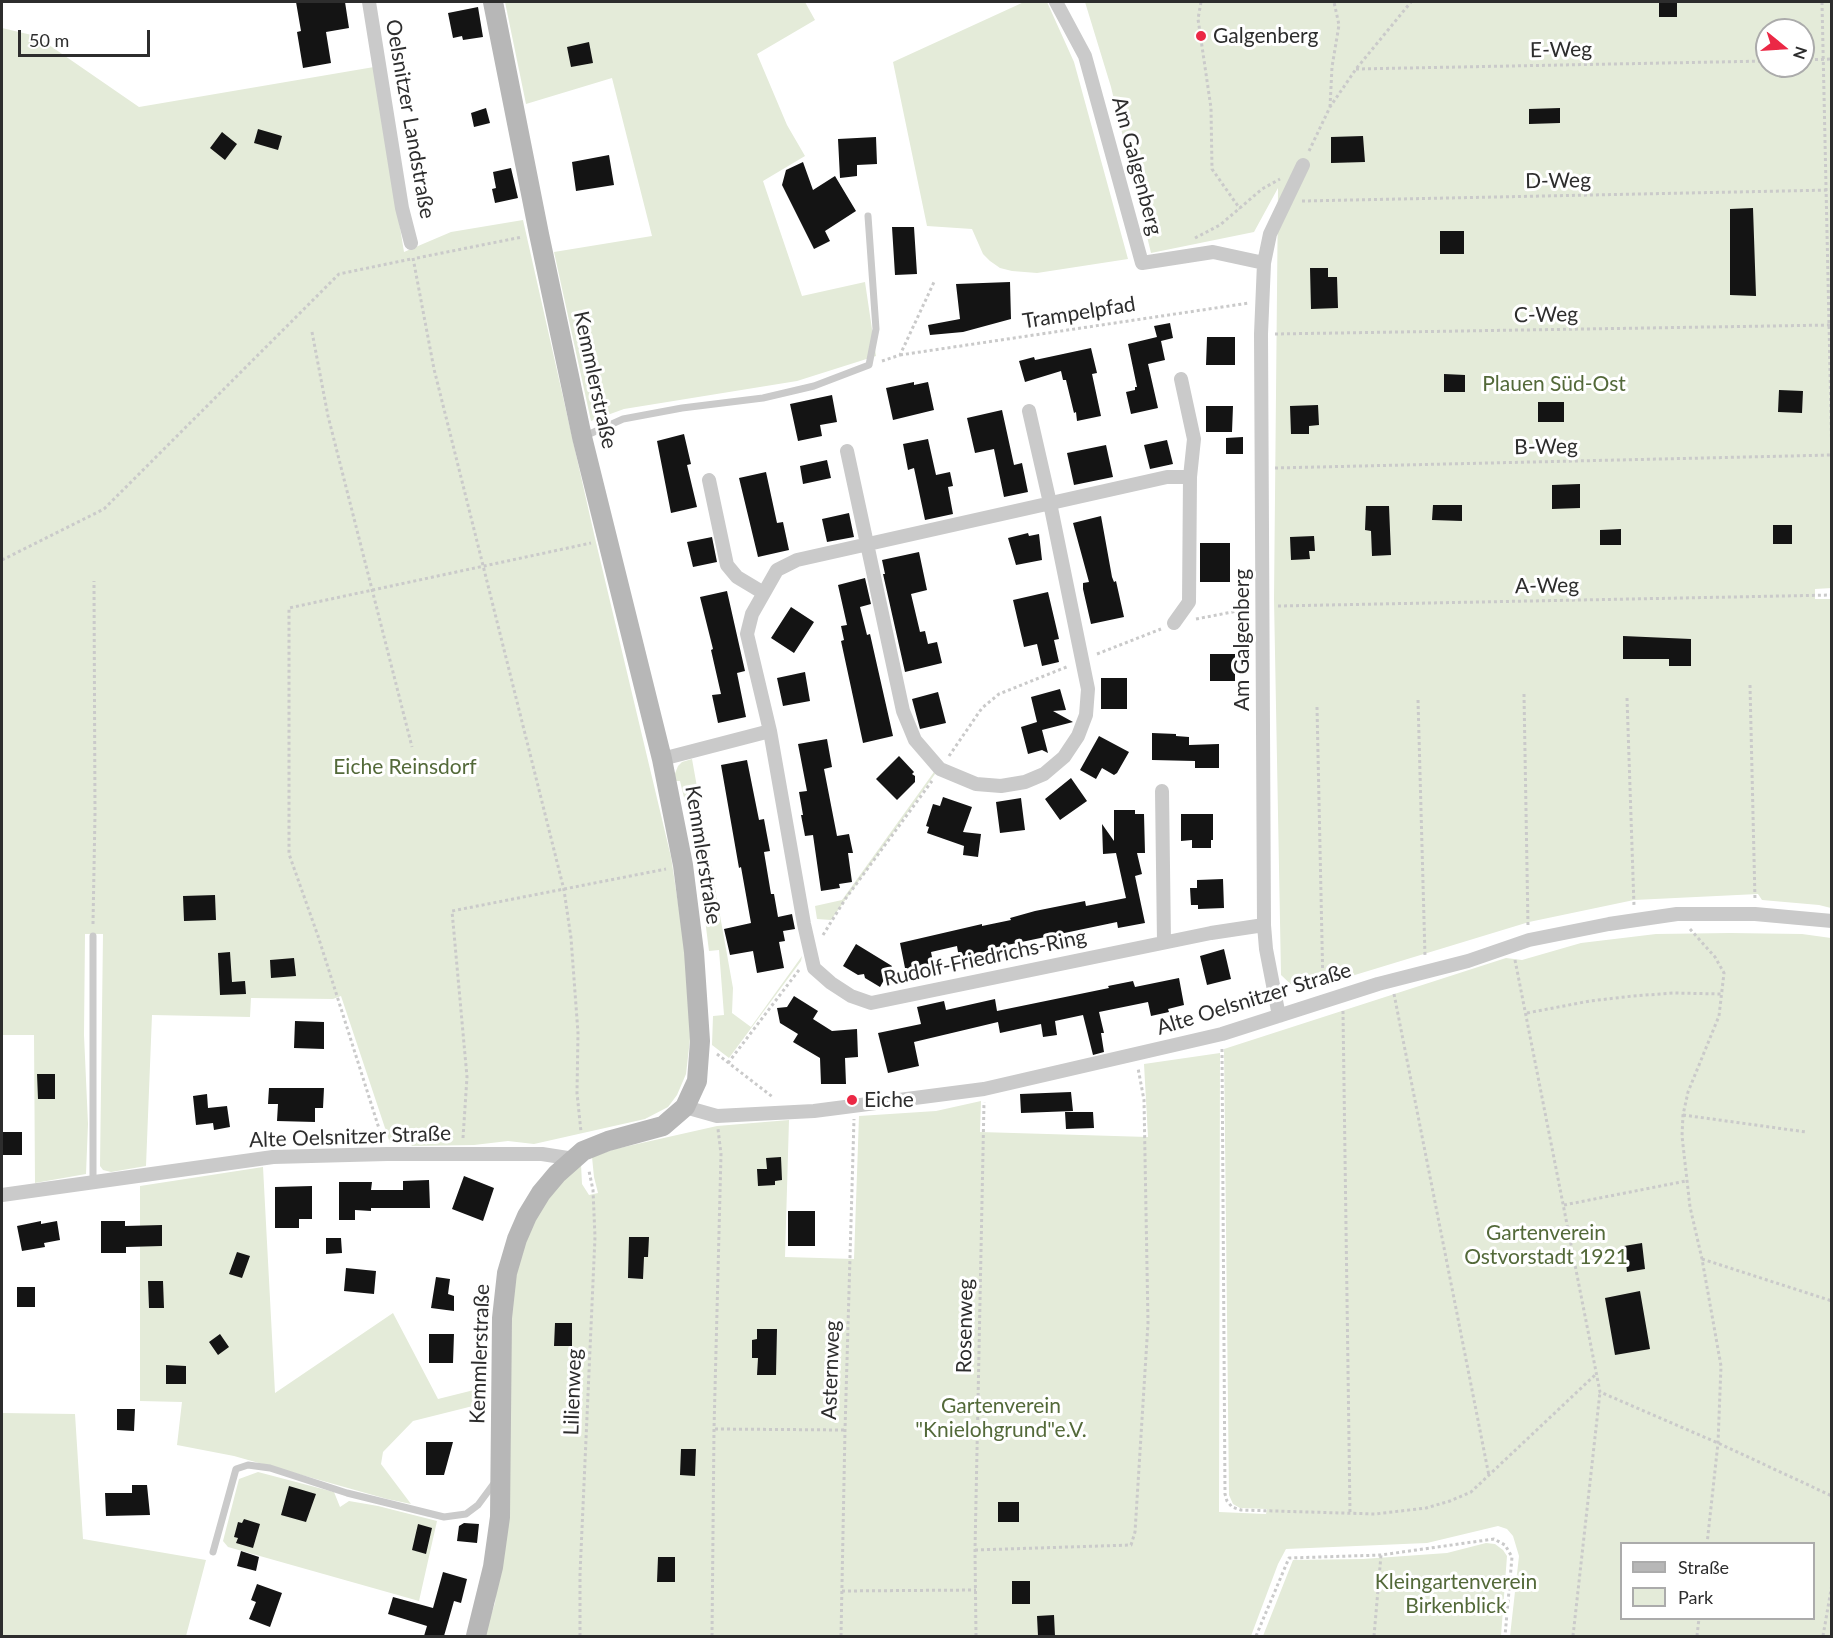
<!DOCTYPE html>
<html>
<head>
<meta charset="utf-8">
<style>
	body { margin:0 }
	#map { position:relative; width:1833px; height:1638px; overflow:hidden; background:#fff; font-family:Lato,sans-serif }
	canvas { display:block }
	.frame { position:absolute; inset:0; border:3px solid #2d2d2d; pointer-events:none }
	.legend { position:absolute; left:1620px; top:1542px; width:195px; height:78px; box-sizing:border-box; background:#fff; border:2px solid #ababab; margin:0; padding:8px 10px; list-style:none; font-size:18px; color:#2d2d2d }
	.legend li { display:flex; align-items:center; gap:12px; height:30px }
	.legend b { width:30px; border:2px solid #ababab }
	.north { position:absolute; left:1755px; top:18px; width:60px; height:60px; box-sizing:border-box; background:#fff; border:2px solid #ababab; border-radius:50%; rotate:108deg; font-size:16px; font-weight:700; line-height:24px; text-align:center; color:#2d2d2d }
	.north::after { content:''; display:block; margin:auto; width:21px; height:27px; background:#eb2845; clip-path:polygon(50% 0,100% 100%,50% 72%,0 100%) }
	.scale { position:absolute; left:18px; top:30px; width:132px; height:27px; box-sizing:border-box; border:3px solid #2d2d2d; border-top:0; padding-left:8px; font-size:18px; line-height:21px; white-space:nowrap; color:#2d2d2d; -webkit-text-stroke:4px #fff; paint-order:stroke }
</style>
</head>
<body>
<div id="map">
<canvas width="1833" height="1638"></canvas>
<div class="frame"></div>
<ul class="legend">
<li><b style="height:8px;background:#b7b7b7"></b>Straße</li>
<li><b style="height:16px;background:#e4ebd9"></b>Park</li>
</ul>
<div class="north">N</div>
<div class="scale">50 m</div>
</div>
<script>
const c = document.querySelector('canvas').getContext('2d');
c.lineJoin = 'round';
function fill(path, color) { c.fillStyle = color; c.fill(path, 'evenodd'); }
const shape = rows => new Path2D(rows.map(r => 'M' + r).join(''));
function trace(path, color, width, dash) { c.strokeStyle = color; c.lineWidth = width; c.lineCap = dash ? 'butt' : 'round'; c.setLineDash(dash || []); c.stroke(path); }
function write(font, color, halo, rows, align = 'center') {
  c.font = font + ' Lato,sans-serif'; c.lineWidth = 6; c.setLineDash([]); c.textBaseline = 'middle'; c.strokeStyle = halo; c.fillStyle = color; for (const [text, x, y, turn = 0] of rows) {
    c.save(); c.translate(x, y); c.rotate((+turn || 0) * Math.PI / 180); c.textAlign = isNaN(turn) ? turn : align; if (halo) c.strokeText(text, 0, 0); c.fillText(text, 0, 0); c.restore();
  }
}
fill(shape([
	[505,2,805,2,815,20,757,54,787,125,805,156,763,181,802,296,865,282,876,356,797,381,624,409,591,421,554,252,652,236,612,78,526,104],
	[1024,2,1047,2,1074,62,1128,259,1037,273,1012,271,1000,268,990,261,983,254,972,229,927,226,893,62],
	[1085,2,1831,2,1832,588,1815,589,1815,599,1831,599,1831,908,1819,905,1762,900,1758,894,1634,900,1529,922,1299,992,1281,975,1274,599,1278,188,1254,232,1151,253,1111,87],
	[1767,30,1803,30,1803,66,1767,66],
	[2,28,36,36,139,107,374,67,404,252,451,232,523,220,594,534,671,857,688,969,690,1039,686,1074,677,1095,668,1107,645,1119,534,1144,508,1141,474,1145,412,1146,409,1142,390,1143,341,996,333,999,251,998,250,1017,152,1015,146,1166,111,1172,103,1170,100,1166,103,934,85,934,84,1035,88,1124,86,1174,35,1183,34,1035,2,1035],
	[692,759,733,988,732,1013,751,1027,802,956,801,961,729,1058,712,1045,713,1016,724,1015,719,950,709,951,696,848,680,781,675,781,674,776,678,766,682,762],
	[934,772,935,774,831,920,817,919,815,906,842,900],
	[1730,933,1802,934,1831,938,1831,1636,1510,1636,1519,1556,1513,1536,1507,1529,1498,1526,1427,1543,1286,1549,1278,1564,1251,1636,484,1636,495,1603,506,1500,513,1277,522,1244,539,1210,564,1179,581,1164,582,1184,589,1195,598,1193,594,1177,592,1157,615,1149,717,1126,789,1120,785,1257,854,1259,859,1116,936,1111,981,1101,980,1132,1148,1137,1144,1064,1220,1053,1219,1512,1266,1514,1267,1509,1240,1508,1233,1504,1229,1495,1224,1049,1506,958,1522,960,1581,943,1656,934],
	[1622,1544,1814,1544,1814,1618,1622,1618],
	[263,1167,275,1393,393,1313,438,1399,474,1390,473,1406,413,1421,383,1452,381,1464,411,1504,387,1499,234,1456,177,1445,182,1402,140,1401,140,1186],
	[2,1413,75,1414,83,1539,206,1560,186,1636,2,1636],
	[258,1472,334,1492,340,1507,349,1501,378,1506,437,1521,419,1601,228,1547,223,1541,239,1479],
	[1486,1543,1495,1544,1503,1550,1507,1556,1501,1636,1263,1636,1293,1560,1363,1559,1447,1553]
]), '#e4ebd9');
fill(shape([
	[296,2,345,2,349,28,326,32,331,63,303,68,297,32,301,31],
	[1659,2,1677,2,1677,17,1659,17],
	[478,7,483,37,463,40,462,36,453,38,448,13],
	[589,42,593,63,571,67,567,47],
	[486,108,490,123,474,127,471,113],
	[1560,108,1560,123,1529,124,1529,109],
	[258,129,282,136,278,150,254,143],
	[222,132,237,144,225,160,210,148],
	[1363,136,1365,162,1331,163,1331,137],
	[876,137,877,164,857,165,857,176,840,178,838,139],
	[609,155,614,185,576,191,572,162],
	[803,162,813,190,835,176,856,211,825,231,830,241,814,249,782,185,786,170],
	[511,168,518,198,495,203,492,189,496,188,493,172],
	[1753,208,1756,296,1730,295,1730,209],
	[892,227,914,227,917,274,895,275],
	[1440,231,1464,231,1464,254,1440,254],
	[1310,268,1328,268,1328,277,1337,277,1338,308,1311,309],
	[1010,282,1011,319,963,332,930,335,928,325,960,319,956,284],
	[1170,323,1173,338,1161,341,1165,360,1148,364,1158,408,1131,414,1126,392,1135,390,1135,387,1137,387,1128,344,1157,337,1154,326],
	[1207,337,1235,337,1235,365,1206,365],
	[1091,348,1097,373,1092,374,1101,416,1077,421,1076,412,1074,413,1066,380,1063,380,1061,371,1025,382,1019,361,1034,357,1035,360],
	[1444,374,1465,375,1465,392,1444,392],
	[914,382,914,385,928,382,934,410,893,420,886,388],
	[1779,390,1803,391,1802,413,1778,412],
	[832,395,837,422,820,425,822,436,798,441,790,404],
	[1538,402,1564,402,1564,422,1538,422],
	[1318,405,1319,425,1309,426,1309,434,1291,434,1290,406],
	[1206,406,1233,406,1232,432,1206,432],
	[1002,410,1014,465,1022,463,1028,492,1004,497,994,449,975,453,967,418],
	[684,434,691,464,687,465,697,507,671,513,657,441],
	[1243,437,1243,454,1226,454,1226,438],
	[928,439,936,475,950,472,953,486,948,487,953,514,925,520,914,468,908,470,903,444],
	[1167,440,1173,464,1150,469,1144,445],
	[1106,445,1113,477,1074,485,1067,453],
	[827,460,831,478,803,484,800,466],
	[766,472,777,523,783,522,789,550,758,557,739,478],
	[1580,484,1580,508,1552,509,1552,485],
	[1433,505,1462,505,1462,521,1432,520],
	[1366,506,1389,506,1391,555,1372,556,1371,531,1365,530],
	[849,513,854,537,827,542,822,519],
	[1101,516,1112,577,1114,582,1116,581,1124,617,1091,624,1083,589,1083,583,1089,582,1073,523],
	[1773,525,1792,525,1792,544,1773,544],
	[1621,529,1621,545,1600,545,1600,530],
	[1028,533,1029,536,1039,534,1042,560,1016,565,1008,538],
	[1314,536,1315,551,1309,551,1310,559,1291,560,1290,537],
	[712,537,717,562,693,567,687,542],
	[1200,543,1230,543,1230,582,1200,582],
	[919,552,927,590,911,594,920,632,925,631,928,644,937,642,942,663,905,672,883,574,885,574,882,560],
	[865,578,871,604,860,607,867,635,870,634,893,736,863,743,841,641,844,640,841,626,847,625,838,585],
	[727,591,745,671,737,673,746,717,718,723,712,695,721,694,711,650,713,649,700,597],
	[1048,592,1059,639,1054,640,1059,662,1042,666,1037,644,1024,647,1013,600],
	[791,607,814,622,794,653,771,638],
	[1623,636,1691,639,1691,666,1669,666,1669,659,1623,659],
	[1210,654,1235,654,1235,681,1210,681],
	[805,672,810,701,783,706,777,678],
	[1101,678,1127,678,1127,709,1101,709],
	[1060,689,1066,710,1053,711,1073,722,1042,730,1048,753,1042,750,1028,754,1021,727,1037,722,1031,697],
	[938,692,946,723,920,729,912,699],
	[1152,733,1176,734,1176,736,1189,737,1189,745,1219,744,1219,768,1195,768,1195,761,1152,760],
	[1099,736,1129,752,1117,773,1114,775,1102,768,1096,779,1080,770],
	[827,739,832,767,824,769,837,836,849,834,853,853,848,853,852,882,839,884,840,888,821,891,813,835,805,836,801,815,803,815,799,792,807,791,798,744],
	[899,756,914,772,912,774,915,776,915,782,897,800,876,779],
	[747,760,759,820,764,819,766,830,770,851,764,852,771,894,774,894,778,917,792,914,795,929,783,931,785,941,779,942,784,968,757,973,753,951,730,955,724,929,751,923,741,867,739,868,721,765],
	[1071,778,1087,801,1060,820,1045,799],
	[943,797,972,807,963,832,981,834,978,857,963,855,964,846,927,833,929,827,926,826,933,804,940,806],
	[1021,798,1025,830,1000,833,996,802],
	[1114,810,1135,810,1135,814,1144,814,1145,853,1137,853,1142,874,1135,876,1145,923,1118,928,1117,922,988,949,988,951,959,958,957,946,931,952,934,967,906,973,900,943,982,924,982,926,1011,920,1010,918,1035,911,1085,901,1086,906,1126,898,1116,853,1103,854,1102,824,1114,841],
	[1181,814,1213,814,1213,840,1211,840,1211,848,1192,848,1192,840,1181,841],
	[1223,879,1224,908,1198,909,1198,905,1191,905,1190,888,1197,888,1197,880],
	[215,895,216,920,184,921,183,896],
	[856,944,892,966,880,987,865,978,864,974,858,975,843,966],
	[1224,949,1231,979,1207,985,1200,956],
	[230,952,232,982,245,981,246,994,220,995,218,953],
	[294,958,296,976,271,978,270,960],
	[1179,978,1184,1005,1168,1009,1169,1012,1151,1016,1148,1002,1099,1012,1104,1033,1101,1033,1104,1052,1093,1055,1083,1015,1055,1021,1057,1035,1043,1037,1041,1024,1000,1033,998,1022,914,1042,919,1066,888,1073,878,1033,921,1024,917,1007,944,1001,946,1010,995,999,997,1011,1109,988,1108,986,1133,981,1135,987],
	[794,996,818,1011,813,1019,832,1031,857,1029,858,1057,845,1058,846,1084,821,1084,820,1058,793,1042,798,1034,780,1023,777,1008,787,1007],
	[295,1021,324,1022,324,1049,294,1048],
	[37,1074,55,1074,55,1099,38,1099],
	[269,1088,324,1088,323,1108,315,1108,315,1122,277,1121,278,1104,268,1104],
	[1071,1092,1073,1111,1021,1113,1020,1094],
	[207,1094,208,1108,227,1106,230,1127,214,1130,213,1123,196,1125,193,1096],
	[1065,1112,1093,1112,1094,1128,1066,1129],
	[2,1132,22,1132,22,1155,2,1155],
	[781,1157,782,1180,775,1181,775,1185,758,1186,757,1169,767,1169,766,1158],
	[464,1176,494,1188,483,1221,452,1209],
	[429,1180,430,1208,371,1208,371,1211,355,1210,355,1220,339,1220,339,1182,372,1182,371,1190,403,1190,403,1181],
	[312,1186,312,1219,299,1219,299,1228,275,1228,275,1187],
	[788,1211,815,1211,815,1246,788,1246],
	[41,1221,41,1224,57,1221,60,1240,44,1243,45,1247,22,1251,17,1226],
	[101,1221,125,1221,125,1226,162,1225,162,1246,126,1247,126,1253,101,1253],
	[629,1237,649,1237,648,1257,644,1257,643,1279,628,1278],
	[326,1238,341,1238,342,1253,326,1254],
	[1642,1243,1645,1269,1627,1272,1624,1246],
	[237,1252,250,1256,242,1278,229,1274],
	[346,1268,376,1271,374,1294,344,1291],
	[436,1277,450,1279,448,1294,454,1296,454,1311,431,1308],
	[148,1281,163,1281,164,1308,149,1308],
	[17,1287,35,1287,35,1307,17,1307],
	[1640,1291,1650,1349,1615,1355,1605,1298],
	[555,1323,572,1323,572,1346,554,1346],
	[757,1329,777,1329,776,1375,757,1375,758,1358,752,1358,752,1340,757,1339],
	[220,1334,229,1347,218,1355,209,1342],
	[429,1334,454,1334,453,1363,429,1363],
	[166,1365,186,1366,186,1384,166,1384],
	[117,1409,135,1409,134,1431,117,1430],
	[426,1442,453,1442,444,1475,426,1475],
	[681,1449,696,1449,695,1476,680,1475],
	[132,1485,147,1485,150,1515,106,1516,105,1493,132,1493],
	[289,1486,316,1494,306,1522,281,1515],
	[998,1502,1019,1502,1019,1522,998,1522],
	[244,1519,260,1524,253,1548,236,1543,238,1538,234,1537,238,1522,242,1523],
	[464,1523,479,1524,477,1543,457,1541,459,1526],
	[418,1524,432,1528,426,1554,412,1550],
	[241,1551,259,1557,256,1571,237,1566],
	[658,1557,675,1557,675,1582,657,1582],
	[443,1572,467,1579,461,1603,454,1601,444,1636,424,1636,427,1626,388,1614,393,1597,433,1608],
	[1012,1581,1030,1581,1030,1604,1012,1604],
	[257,1584,282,1593,270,1627,249,1619,256,1602,251,1600],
	[1054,1615,1055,1636,1038,1636,1037,1616]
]), '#141414');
trace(shape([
	[1201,2,1198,19,1211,108,1212,169,1240,209],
	[1822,2,1832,463],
	[1803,60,1832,59],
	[1356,69,1767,61],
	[1330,107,1332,67,1339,25,1334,2],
	[1309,151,1330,107,1356,69,1411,2],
	[1302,201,1832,190],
	[1195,238,1220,225,1262,189,1280,179],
	[413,258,434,369,564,890,571,938,578,1033,577,1093,581,1132],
	[417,258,522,237],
	[312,332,328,416,412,747],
	[1275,334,1832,325],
	[900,355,1249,303],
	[882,361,900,355,935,280],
	[1275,468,1832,455],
	[2,560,104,509,339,274,411,259],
	[1278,606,1832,595],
	[1196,619,1248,609],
	[1097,654,1161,629],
	[1750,685,1755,900],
	[1524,694,1528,926],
	[1627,698,1634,906],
	[1418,700,1425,956],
	[1317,707,1323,988],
	[949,756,982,708,999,694,1069,666],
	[93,924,95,814,94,581],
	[1690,929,1715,957,1724,973,1719,1016,1688,1092,1683,1115,1682,1136,1690,1207,1702,1259,1721,1366,1718,1443,1707,1544],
	[823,935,846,898,932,781],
	[1515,960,1600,1392,1718,1443,1832,1496],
	[1394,994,1489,1476],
	[1343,1011,1350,1513],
	[1527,1013,1590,1001,1633,996,1674,993,1722,994],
	[1222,1049,1225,1494,1227,1501,1232,1507,1241,1510,1375,1514,1426,1508,1450,1501,1471,1492,1595,1375],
	[717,1054,774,1098],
	[728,1063,799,970],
	[1683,1115,1806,1132],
	[382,1138,318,936,289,854,289,608,591,543],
	[463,1138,467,1077,452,911,666,869],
	[1564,1205,1686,1181],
	[1702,1259,1832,1301],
	[715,1429,845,1430],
	[975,1550,1131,1545,1135,1532,1148,1323,1144,1100,1138,1068],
	[842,1591,976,1590],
	[580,1636,580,1574,595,1237,593,1190,589,1171],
	[712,1636,714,1429,721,1154,718,1129],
	[841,1636,845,1430,854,1119],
	[976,1636,975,1550,984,1102],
	[1256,1636,1289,1558,1381,1555,1494,1539,1505,1545,1512,1557,1505,1636],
	[1374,1636,1381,1555],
	[1573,1636,1600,1392],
	[1697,1636,1699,1618],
	[1823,1636,1832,1584]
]), '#cacaca', 3, [3, 3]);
trace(shape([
	[585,436,623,419,682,408,763,398,814,386,869,365,876,329,868,216],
	[93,936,93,1183],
	[213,1552,236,1469,248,1465,270,1468,347,1493,444,1517,466,1514,478,1505,495,1482]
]), '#cacaca', 7);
trace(shape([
	[369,2,402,208,411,243],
	[1056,2,1085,56,1142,263,1213,252,1264,263],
	[1181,379,1194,439,1190,477],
	[847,451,903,711,915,740,940,769,976,784,1001,786,1025,782,1044,774,1064,757,1078,736,1086,715,1088,689,1050,503,1029,411],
	[709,480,727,565,737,577,762,592],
	[770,731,747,634,752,614,777,570,797,560,1167,477,1190,477,1189,602,1174,623],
	[662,759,770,731,804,924,814,968,831,983,851,996,871,1003,1211,933,1264,925],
	[1162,791,1164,942],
	[1279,1016,1266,949,1264,925,1261,334,1264,263,1270,234,1303,165],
	[685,1107,717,1116,814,1111,984,1089,1222,1034,1378,984,1468,961,1529,940,1609,924,1677,914,1755,914,1832,921],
	[2,1195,273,1157,387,1154,542,1154,574,1159]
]), '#cacaca', 14);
trace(shape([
	[476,1636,493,1567,500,1517,502,1318,507,1273,517,1239,527,1216,541,1193,557,1174,583,1151,608,1141,663,1126,685,1107,697,1081,700,1041,694,952,683,865,662,759,582,437,539,234,493,2]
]), '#b7b7b7', 20);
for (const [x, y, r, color] of [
	[1201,36,6,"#eb2845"],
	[852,1100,6,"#eb2845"]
]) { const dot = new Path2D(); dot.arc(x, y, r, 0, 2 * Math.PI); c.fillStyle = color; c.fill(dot); trace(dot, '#fff', 2); }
write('21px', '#2d2d2d', '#fff', [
	["Galgenberg",1213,36],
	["Eiche",864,1100]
], 'left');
write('21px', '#2d2d2d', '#fff', [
	["E-Weg",1561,50,-1],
	["Oelsnitzer Landstraße",410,119,80],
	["Am Galgenberg",1137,166,75],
	["D-Weg",1558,181,-1],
	["Trampelpfad",1079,313,-9],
	["C-Weg",1546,315,-1],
	["Kemmlerstraße",595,380,78],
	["B-Weg",1546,447,-1],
	["A-Weg",1547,586,-1],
	["Am Galgenberg",1242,640,-90],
	["Kemmlerstraße",703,855,81],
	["Rudolf-Friedrichs-Ring",985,958,-12],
	["Alte Oelsnitzer Straße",1254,999,-17],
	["Alte Oelsnitzer Straße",350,1137,-2],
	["Rosenweg",965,1326,-89],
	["Kemmlerstraße",480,1354,-88],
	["Asternweg",831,1370,-88],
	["Lilienweg",573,1392,-88]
]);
write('21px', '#536939', '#fff', [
	["Plauen Süd-Ost",1554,384],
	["Eiche Reinsdorf",405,767],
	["Gartenverein",1546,1233],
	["Ostvorstadt 1921",1546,1257],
	["Gartenverein",1001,1406],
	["\"Knielohgrund\"e.V.",1001,1430],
	["Kleingartenverein",1456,1582],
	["Birkenblick",1456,1606]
]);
</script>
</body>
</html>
